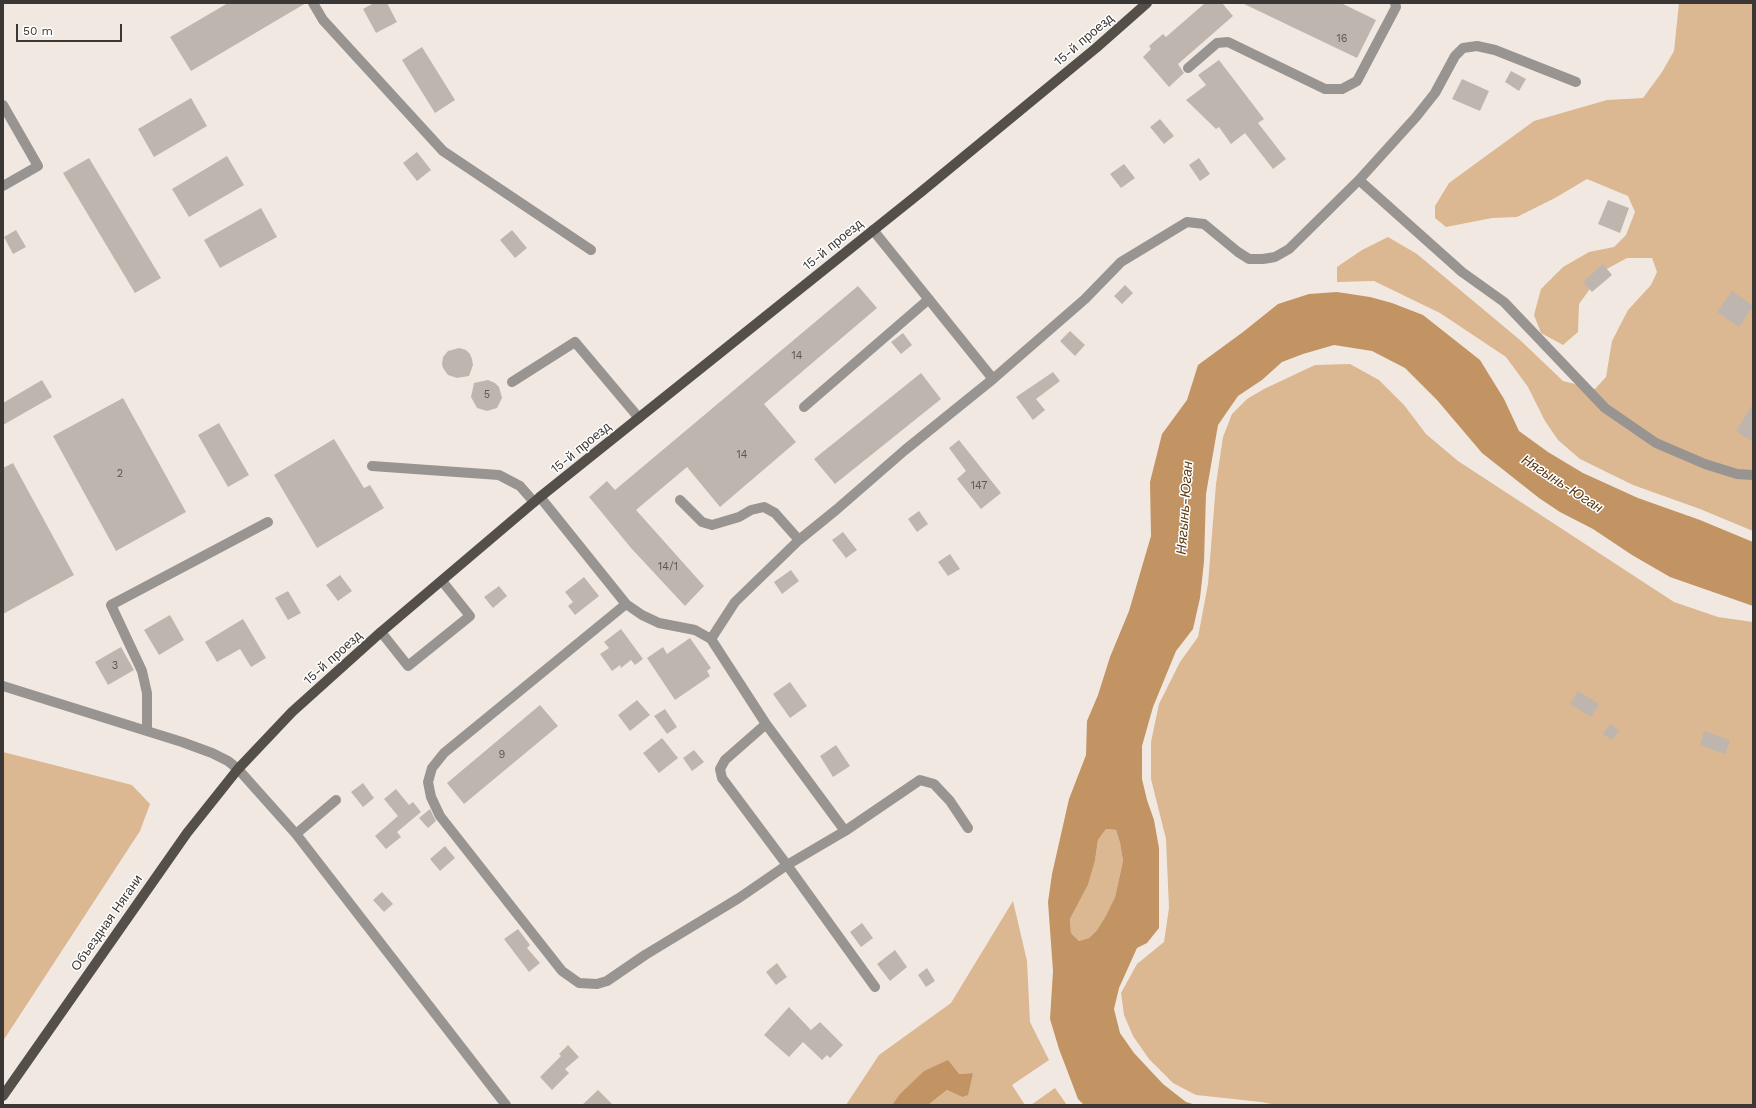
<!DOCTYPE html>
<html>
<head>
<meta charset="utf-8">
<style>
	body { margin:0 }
	#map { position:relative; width:1756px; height:1108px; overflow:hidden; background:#f1e9e1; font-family:"Work Sans",sans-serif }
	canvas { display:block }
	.frame { position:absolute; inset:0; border:4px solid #3a3734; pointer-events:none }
	.scale { position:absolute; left:16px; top:24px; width:106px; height:18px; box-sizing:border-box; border:2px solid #3a3734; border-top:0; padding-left:5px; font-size:12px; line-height:14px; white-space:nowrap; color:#3a3734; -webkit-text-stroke:3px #fff; paint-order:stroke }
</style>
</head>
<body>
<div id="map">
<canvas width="1756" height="1108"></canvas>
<div class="frame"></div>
<div class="scale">50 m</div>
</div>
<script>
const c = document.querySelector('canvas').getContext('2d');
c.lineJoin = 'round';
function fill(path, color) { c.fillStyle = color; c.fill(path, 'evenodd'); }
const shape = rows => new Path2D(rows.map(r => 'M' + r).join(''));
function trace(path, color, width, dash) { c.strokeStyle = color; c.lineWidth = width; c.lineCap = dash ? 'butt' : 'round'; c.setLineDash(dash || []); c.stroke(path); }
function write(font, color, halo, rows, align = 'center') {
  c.font = font + ' "Work Sans",sans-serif'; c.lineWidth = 3; c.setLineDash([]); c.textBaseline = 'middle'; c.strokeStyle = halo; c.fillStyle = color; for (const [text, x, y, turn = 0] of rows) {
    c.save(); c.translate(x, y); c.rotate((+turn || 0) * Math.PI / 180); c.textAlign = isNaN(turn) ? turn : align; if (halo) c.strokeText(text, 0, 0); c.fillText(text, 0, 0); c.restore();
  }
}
fill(shape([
	[1679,3,1753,3,1753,531,1700,509,1633,485,1580,459,1558,440,1545,421,1528,387,1506,357,1440,313,1374,281,1337,282,1337,267,1362,250,1388,237,1417,254,1520,340,1563,381,1595,389,1606,377,1612,341,1628,310,1651,285,1657,272,1652,258,1627,258,1603,271,1579,304,1578,332,1563,345,1541,333,1534,315,1541,289,1563,267,1589,252,1614,247,1626,235,1635,212,1628,196,1587,179,1555,198,1517,217,1492,218,1446,227,1435,218,1435,206,1449,183,1534,121,1607,100,1643,98,1662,72,1674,51],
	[1350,364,1379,380,1404,405,1426,434,1458,461,1674,602,1718,617,1753,622,1753,1105,1277,1105,1261,1102,1196,1095,1173,1083,1149,1059,1133,1036,1124,1015,1121,993,1137,964,1164,942,1169,908,1166,839,1151,779,1151,742,1159,704,1180,662,1198,637,1208,584,1216,484,1223,437,1232,414,1247,399,1264,389,1315,365],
	[3,752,132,785,150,804,140,831,3,1041],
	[1106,829,1116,830,1120,843,1123,861,1115,897,1107,916,1097,930,1089,938,1079,941,1071,933,1070,919,1088,885,1095,861,1098,840],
	[1013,901,1027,961,1030,1022,1049,1060,1012,1085,1025,1105,928,1105,947,1090,962,1097,973,1073,959,1074,899,1095,892,1105,846,1105,879,1055,951,1003],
	[1055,1088,1067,1105,1031,1105]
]), '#dbb792');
fill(shape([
	[1337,292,1370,297,1392,303,1423,315,1480,360,1504,399,1519,431,1548,452,1583,473,1638,498,1700,520,1753,542,1753,606,1670,577,1632,555,1593,529,1560,512,1539,498,1482,453,1437,400,1405,368,1372,351,1334,345,1303,354,1282,362,1262,380,1238,396,1218,425,1206,494,1204,562,1200,598,1193,629,1176,651,1153,707,1142,746,1142,779,1147,800,1154,820,1159,848,1159,928,1147,943,1137,948,1119,988,1114,1009,1120,1033,1134,1053,1163,1084,1186,1102,1196,1105,1084,1105,1078,1099,1059,1049,1050,1019,1053,971,1048,902,1052,874,1069,799,1086,755,1087,721,1098,695,1110,657,1129,611,1151,536,1150,482,1162,434,1187,400,1198,365,1243,332,1278,304,1309,294],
	[1106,829,1116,830,1120,843,1123,861,1115,897,1106,916,1097,930,1089,938,1079,941,1071,933,1070,919,1088,885,1095,861,1098,840],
	[948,1060,959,1074,973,1073,968,1095,962,1097,947,1090,928,1105,892,1105,899,1095,924,1071]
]), '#c29463');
fill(shape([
	[228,3,306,3,191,71,170,37],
	[374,3,387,3,397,22,376,33,363,9],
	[1205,3,1222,3,1233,16,1178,64,1184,73,1169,87,1143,57,1151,49,1149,46,1163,34,1166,37],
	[1242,3,1341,3,1376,20,1357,58],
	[422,47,455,100,435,113,402,60],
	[1219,60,1264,119,1258,123,1286,159,1273,169,1245,133,1231,144,1219,127,1216,129,1186,100,1206,85,1198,75],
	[1511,71,1526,79,1519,91,1505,82],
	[1462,79,1489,91,1480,111,1452,99],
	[191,98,207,126,154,157,138,129],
	[1160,119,1174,136,1164,144,1150,127],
	[417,152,431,170,417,181,403,163],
	[227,156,244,185,189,217,172,189],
	[89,158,161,278,135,293,63,173],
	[1199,158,1210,174,1200,181,1189,165],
	[1124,164,1135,178,1121,188,1110,174],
	[1608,200,1629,208,1620,233,1598,224],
	[261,208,277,237,220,268,204,240],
	[16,230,26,247,13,254,4,237],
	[512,230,527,248,515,258,500,240],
	[1603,264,1612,275,1592,292,1583,282],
	[1125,285,1133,293,1122,304,1114,296],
	[858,286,877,308,764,404,796,442,720,507,687,467,636,510,704,586,685,606,631,548,589,497,607,481,615,490],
	[1732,291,1753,306,1739,327,1717,312],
	[1070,331,1085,345,1075,356,1060,341],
	[903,333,912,345,901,354,891,342],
	[459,348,466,350,470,354,472,359,473,365,469,376,457,378,448,375,443,368,442,364,443,357,448,351],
	[1053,372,1060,381,1036,399,1045,410,1033,420,1016,397],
	[921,373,941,399,835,484,814,459],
	[42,380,52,397,3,425,3,403],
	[488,380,495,383,499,387,502,398,497,408,487,411,477,408,471,397,474,383],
	[123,398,186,512,116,551,53,436],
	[1753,404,1753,442,1736,431],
	[219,423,249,475,228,487,198,435],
	[334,439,364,488,370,485,384,508,317,548,274,475],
	[959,440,1001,493,981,509,957,479,966,471,949,448],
	[13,463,74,575,3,614,3,468],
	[919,511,928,524,917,532,908,519],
	[843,532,857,550,846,558,832,540],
	[950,554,960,569,948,576,938,562],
	[791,570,799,581,782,594,774,582],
	[340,575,352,591,338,601,326,585],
	[584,577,599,596,575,615,568,606,573,602,565,592],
	[499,586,507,596,493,608,484,597],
	[288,591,301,613,288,620,275,598],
	[170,615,184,640,159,655,144,630],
	[243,619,266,658,251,667,240,649,217,662,205,642],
	[621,629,643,659,635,665,631,660,621,668,620,665,612,671,600,654,609,648,604,642],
	[690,638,711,668,707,671,710,676,675,700,647,658,663,647,667,654],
	[121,647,134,670,108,685,95,662],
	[790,682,807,706,790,718,773,694],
	[1578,691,1599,704,1591,717,1570,704],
	[637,700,650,715,630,731,618,715],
	[540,705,558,726,464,804,447,783],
	[665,709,677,727,667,734,654,716],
	[1610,724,1619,730,1612,740,1603,734],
	[1704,731,1730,740,1725,754,1700,745],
	[662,738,678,758,659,773,643,753],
	[836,745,850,766,833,777,820,756],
	[694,750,704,762,692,771,683,758],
	[363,783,374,798,363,807,351,792],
	[396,789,409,805,413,802,421,812,397,832,401,837,386,849,375,836,398,816,384,799],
	[430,809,436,821,428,828,419,818],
	[445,846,455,858,440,871,430,859],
	[382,892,393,904,384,912,373,900],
	[862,923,873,938,861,947,850,932],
	[518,929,530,945,527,948,540,963,529,972,504,939],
	[895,950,907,967,890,981,877,964],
	[777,963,787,977,776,985,766,972],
	[927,968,935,981,926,987,918,975],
	[789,1007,811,1030,820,1022,843,1045,830,1058,827,1055,822,1060,803,1042,789,1057,764,1035],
	[568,1045,579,1057,565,1069,569,1073,552,1090,540,1077,561,1056,559,1054],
	[598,1090,613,1105,582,1105]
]), '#beb6ae');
trace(shape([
	[313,3,323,20,443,151,591,250],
	[1188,68,1217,43,1228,42,1325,89,1342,89,1357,81,1396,7,1395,3],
	[3,105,38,166,3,186],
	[1359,180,1462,272,1504,302,1605,408,1656,443,1705,464,1737,474,1753,475],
	[993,379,1085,299,1121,262,1187,222,1204,224,1238,252,1249,259,1263,259,1275,257,1289,249,1359,180,1416,117,1435,93,1455,56,1463,48,1477,46,1495,50,1576,82],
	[512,382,575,342,639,418],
	[804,407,929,299],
	[372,466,499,475,520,486,534,502],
	[540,497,626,604,444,753,432,768,428,782,431,797,440,816,562,971,579,983,597,984,607,981,645,955,739,898,787,865,845,831,766,724,711,639,735,602,799,540,836,510,905,450,993,379,873,230],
	[680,500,702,522,712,525,739,517,751,510,764,507,775,513,799,540],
	[626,604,642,615,659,623,695,630,711,639],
	[381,632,408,666,470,616,442,581],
	[3,686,182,742,212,753,228,761,238,769,296,834,506,1105],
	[766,724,725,760,720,769,722,778,787,865,875,987],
	[147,730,147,693,142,671,111,605,268,522],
	[845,831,920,780,934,784,950,801,968,828],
	[296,834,336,800]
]), '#989491', 10);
trace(shape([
	[3,1096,187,833,238,769,292,712,381,632,540,497,921,192,1096,48,1147,3]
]), '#554f49', 10);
write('11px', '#5b5752', null, [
	["16",1342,39],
	["14",797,356],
	["5",487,395],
	["14",742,455],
	["2",120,474],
	["147",979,486],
	["14/1",668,567],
	["3",115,666],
	["9",502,755]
]);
write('13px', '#3a3734', '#fff', [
	["15-й проезд",1084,40,-40],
	["15-й проезд",833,245,-39],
	["15-й проезд",581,448,-39],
	["15-й проезд",333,658,-42],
	["Объездная Нягани",107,923,-55]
]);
write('italic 14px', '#583811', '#fff', [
	["Нягынь-Юган",1562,484,33],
	["Нягынь-Юган",1185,508,-86]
]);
</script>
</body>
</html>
